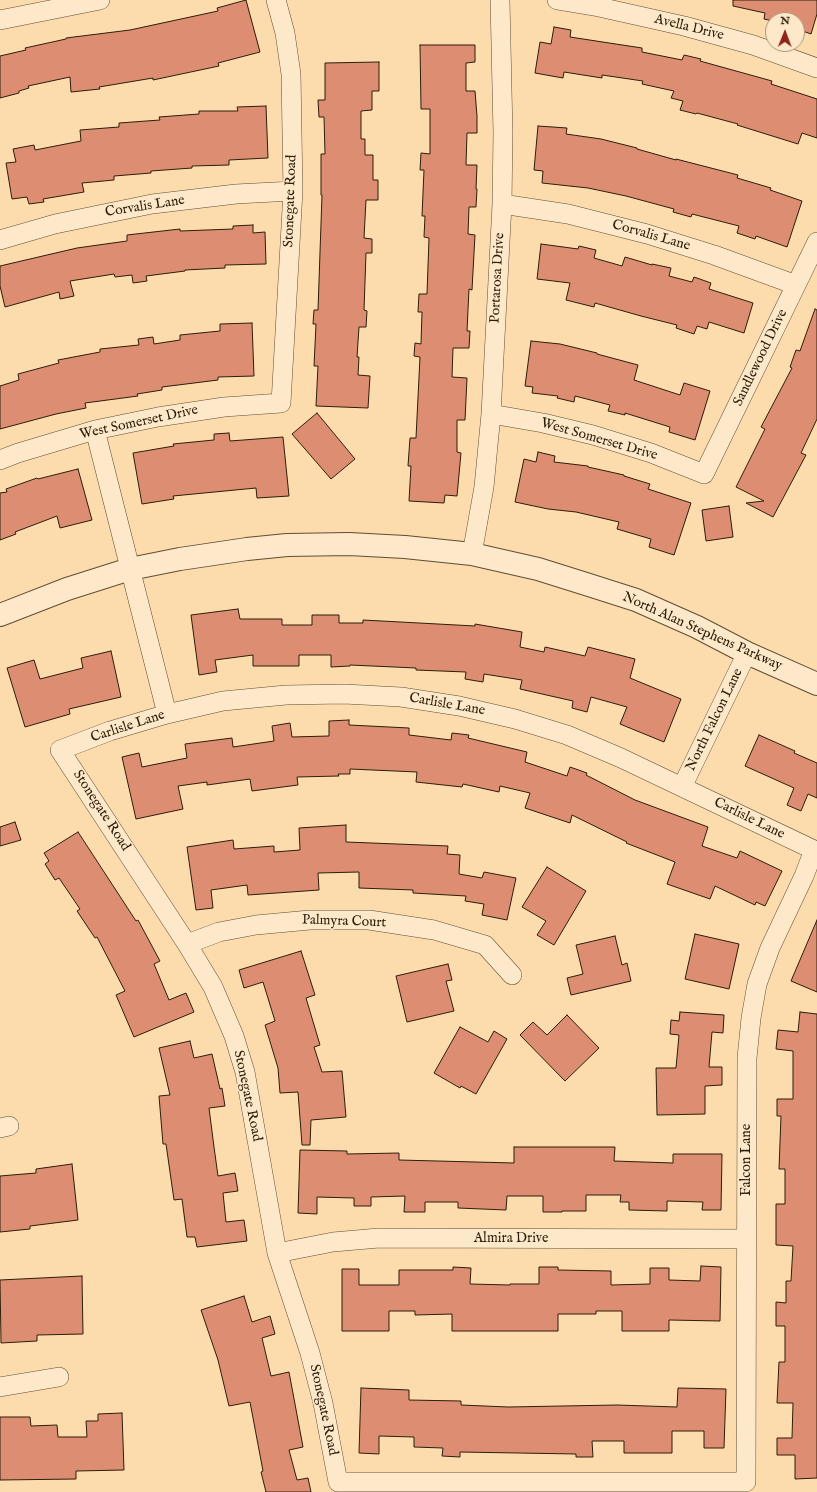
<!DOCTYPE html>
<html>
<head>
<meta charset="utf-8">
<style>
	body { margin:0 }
	#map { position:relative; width:817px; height:1492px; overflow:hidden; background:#fcdcad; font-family:"IM FELL English",serif }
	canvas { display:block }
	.north { position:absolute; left:765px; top:12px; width:40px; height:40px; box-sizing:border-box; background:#fde8ca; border:1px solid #a9977d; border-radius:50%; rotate:1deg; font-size:11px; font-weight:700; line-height:16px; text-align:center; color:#2c1d09 }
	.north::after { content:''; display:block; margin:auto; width:14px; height:18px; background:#8f2418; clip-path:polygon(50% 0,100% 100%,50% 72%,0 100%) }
</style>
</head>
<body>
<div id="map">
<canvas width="817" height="1492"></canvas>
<div class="north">N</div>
</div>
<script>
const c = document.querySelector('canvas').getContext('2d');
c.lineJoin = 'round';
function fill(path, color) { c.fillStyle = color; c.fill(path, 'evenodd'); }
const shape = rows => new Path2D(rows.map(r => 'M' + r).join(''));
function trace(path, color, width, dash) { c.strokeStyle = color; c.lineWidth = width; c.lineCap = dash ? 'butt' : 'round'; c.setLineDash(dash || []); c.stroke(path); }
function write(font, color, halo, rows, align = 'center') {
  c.font = font + ' "IM FELL English",serif'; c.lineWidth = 3; c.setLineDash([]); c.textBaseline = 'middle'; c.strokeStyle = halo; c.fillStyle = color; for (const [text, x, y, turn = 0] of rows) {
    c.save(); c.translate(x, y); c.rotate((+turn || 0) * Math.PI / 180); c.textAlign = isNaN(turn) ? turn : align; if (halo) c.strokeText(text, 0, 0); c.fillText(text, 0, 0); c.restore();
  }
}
const building = shape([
	[246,0,260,52,218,63,219,66,153,80,153,78,99,87,100,89,71,92,70,77,28,86,29,88,19,91,19,93,0,98,0,56,26,50,25,48,66,39,66,38,130,30,218,11,217,8,246,0],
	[733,0,817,0,817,14,811,34,797,29,797,20,773,20,773,21,764,19,765,13,733,6,733,0],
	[554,27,571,30,570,37,642,48,642,52,682,60,684,55,701,59,700,61,772,81,771,84,817,99,817,138,802,133,798,144,737,125,738,124,697,113,696,114,680,110,683,101,671,98,674,91,642,84,643,81,602,75,602,78,564,72,563,78,535,73,540,42,551,44,554,27],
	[420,45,475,45,475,62,466,63,466,91,475,91,477,116,477,133,467,133,466,165,477,165,476,189,477,189,476,207,469,207,468,234,475,235,472,290,469,289,467,331,470,331,469,348,453,348,452,377,467,378,465,420,457,420,457,452,461,453,457,496,445,495,444,503,409,501,411,466,408,466,410,438,416,438,420,357,414,356,415,343,421,344,422,312,418,312,419,294,427,294,429,238,424,237,425,216,422,216,424,170,420,170,421,153,430,154,430,109,421,109,420,45],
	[379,62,379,91,372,91,372,110,361,111,361,139,365,139,365,155,373,155,373,180,378,180,378,200,366,200,364,238,372,239,372,253,366,253,364,310,367,311,366,327,359,327,357,357,359,357,358,375,370,376,368,408,316,406,318,366,314,366,316,324,313,324,314,310,318,310,322,195,321,195,321,154,325,154,324,117,319,117,318,100,325,100,325,63,379,62],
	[266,106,268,158,229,160,229,165,192,166,192,168,151,171,151,173,114,176,114,180,82,183,84,192,43,199,44,202,29,204,27,197,12,199,6,163,16,162,13,149,34,145,35,150,81,141,80,130,119,127,119,123,160,120,159,117,199,114,199,111,238,111,237,107,266,106],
	[538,126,567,128,566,134,601,139,637,148,637,149,676,160,676,159,738,175,737,178,771,188,770,190,802,201,787,247,756,236,755,239,737,233,739,226,692,214,691,217,673,212,674,209,626,196,588,188,542,183,543,171,534,170,538,126],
	[253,225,253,233,265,232,266,264,225,265,225,268,185,270,185,271,146,276,147,281,133,283,132,275,115,277,114,274,70,281,74,296,60,299,59,292,5,307,0,286,0,266,77,248,127,241,127,235,180,229,180,231,233,229,233,226,253,225],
	[541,244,578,249,579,246,596,250,594,258,622,266,625,257,652,265,652,264,671,268,669,276,692,282,694,277,711,283,709,289,753,303,744,333,709,322,707,329,697,326,694,334,676,328,677,325,641,316,595,303,594,307,566,300,570,283,537,279,541,244],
	[815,309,817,310,817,419,801,453,806,455,773,517,746,503,764,501,736,487,765,429,761,427,792,368,790,367,796,350,800,351,815,309],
	[252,323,254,376,218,377,218,380,162,387,162,390,137,394,138,396,85,403,86,408,56,414,0,429,0,386,19,380,18,374,59,363,58,360,100,352,100,349,139,345,138,339,153,337,154,344,180,340,180,335,220,331,220,324,252,323],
	[531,341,560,344,597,353,597,354,638,365,634,380,680,395,684,383,710,391,695,440,669,432,670,427,625,413,625,415,608,411,610,405,575,396,574,402,557,398,558,396,532,393,533,387,525,386,531,341],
	[317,413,355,459,331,479,292,434,317,413],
	[229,433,230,441,283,437,289,496,257,498,256,488,173,496,174,499,142,504,133,453,174,446,173,444,214,440,214,434,229,433],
	[538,452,555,456,554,462,588,466,588,467,624,475,624,476,650,484,648,489,691,503,674,555,649,547,651,539,617,529,619,522,576,512,548,509,515,502,524,459,536,462,538,452],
	[78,469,92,520,60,528,57,516,15,532,16,534,0,540,0,493,7,492,6,489,37,478,38,479,78,469],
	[729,506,733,537,706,541,702,510,729,506],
	[238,609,240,619,282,619,282,625,312,625,312,615,339,615,339,623,363,623,363,620,475,626,475,624,522,632,520,647,544,652,545,647,585,656,588,647,635,659,630,678,681,699,664,742,620,724,627,707,591,697,587,712,572,708,573,701,520,689,522,680,484,674,483,682,465,679,466,672,416,670,416,668,350,665,350,666,331,667,331,655,299,655,299,666,253,666,253,655,215,660,217,672,199,675,191,615,238,609],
	[111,651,121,697,69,709,70,714,25,727,7,668,34,660,40,679,83,668,81,658,111,651],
	[349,720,349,725,409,728,409,735,451,740,452,733,469,735,468,738,527,752,525,762,567,776,570,767,587,773,586,775,635,800,708,827,702,846,737,858,740,851,782,871,765,906,756,902,755,905,715,886,710,899,667,884,675,862,626,843,627,842,572,815,570,823,525,808,530,793,500,786,499,792,463,784,462,787,416,782,417,772,350,769,350,774,338,774,339,776,297,777,298,785,252,791,250,779,207,785,207,782,178,786,183,809,136,819,122,757,139,753,142,767,187,758,185,744,232,738,233,747,274,741,272,726,290,723,292,737,329,736,329,721,349,720],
	[759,735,795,751,794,753,817,763,817,798,808,794,801,811,787,805,794,788,745,766,759,735],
	[15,822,21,840,0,846,0,827,15,822],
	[346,825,346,842,448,846,447,854,460,855,459,874,482,878,484,872,516,878,507,920,482,915,484,904,465,901,466,896,413,893,413,890,359,888,359,872,318,873,319,890,248,895,247,885,211,890,213,908,196,910,187,847,233,840,234,849,274,846,274,852,300,850,299,828,346,825],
	[78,832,136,921,138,920,160,961,154,964,169,1000,186,993,194,1012,134,1037,116,995,125,991,97,937,95,938,77,911,80,909,59,878,55,880,45,864,49,861,44,853,78,832],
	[547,867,586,891,554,945,537,935,546,921,522,907,547,867],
	[817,920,817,992,791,981,817,920],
	[695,934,739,944,729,989,685,979,695,934],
	[615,936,622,965,627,963,631,981,571,995,567,978,583,974,576,945,615,936],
	[301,951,315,995,306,998,320,1045,314,1047,322,1072,342,1071,346,1117,311,1120,310,1145,302,1145,298,1092,280,1093,278,1068,265,1025,275,1021,263,982,244,988,239,970,301,951],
	[448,964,452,980,446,981,454,1011,407,1022,396,976,448,964],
	[680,1012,724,1015,723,1033,712,1032,709,1067,722,1067,722,1085,705,1086,705,1114,657,1115,656,1068,676,1068,679,1035,670,1034,671,1020,679,1021,680,1012],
	[800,1012,817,1014,817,1478,795,1479,795,1455,777,1455,777,1438,792,1438,793,1403,777,1403,779,1362,785,1362,785,1326,776,1326,776,1302,786,1303,786,1281,791,1281,793,1246,776,1245,776,1204,785,1204,785,1169,779,1169,781,1116,777,1116,777,1099,793,1099,793,1051,776,1049,778,1030,798,1032,800,1012],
	[567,1015,599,1048,565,1081,520,1035,533,1022,547,1035,567,1015],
	[460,1027,488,1042,494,1031,507,1039,476,1094,461,1086,460,1088,434,1073,460,1027],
	[190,1041,194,1058,212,1054,220,1089,222,1088,225,1106,209,1108,214,1147,218,1176,235,1173,238,1191,223,1193,226,1222,244,1220,247,1241,197,1247,195,1237,187,1237,182,1199,174,1200,166,1144,163,1144,159,1096,170,1095,159,1048,190,1041],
	[514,1147,615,1147,614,1161,673,1163,673,1154,722,1154,721,1210,702,1210,703,1202,667,1201,667,1211,629,1210,629,1202,620,1202,621,1195,586,1195,586,1211,562,1211,562,1212,543,1212,543,1196,507,1196,506,1210,458,1208,458,1202,425,1202,425,1212,404,1212,405,1196,371,1197,371,1206,354,1206,354,1198,317,1197,317,1214,298,1213,300,1150,347,1151,347,1154,399,1153,399,1160,514,1163,514,1147],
	[72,1164,78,1220,30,1226,30,1229,0,1232,0,1176,36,1173,36,1169,72,1164],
	[701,1266,721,1267,720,1321,669,1320,669,1331,622,1331,622,1311,596,1311,596,1314,558,1314,558,1331,452,1331,452,1314,415,1315,415,1311,389,1311,389,1331,342,1331,342,1269,359,1269,359,1285,399,1285,399,1270,453,1270,453,1267,471,1268,470,1284,510,1285,510,1284,539,1284,539,1267,558,1267,558,1270,611,1271,611,1285,650,1284,650,1268,669,1268,669,1280,700,1281,701,1266],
	[82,1276,83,1334,37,1335,37,1341,1,1343,0,1280,82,1276],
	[244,1296,252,1322,270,1316,275,1334,262,1338,271,1376,289,1372,303,1447,289,1450,297,1480,308,1478,311,1492,266,1492,261,1472,263,1471,250,1402,229,1406,218,1360,201,1310,244,1296],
	[361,1388,409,1390,409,1400,461,1401,461,1405,508,1407,617,1405,677,1407,678,1388,726,1389,724,1448,704,1448,704,1431,672,1431,672,1453,624,1453,624,1441,592,1441,593,1457,576,1457,576,1454,460,1452,460,1457,442,1456,443,1448,414,1447,414,1437,379,1436,379,1454,359,1453,361,1388],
	[122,1413,124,1470,76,1471,76,1479,0,1480,0,1417,30,1417,31,1426,57,1425,58,1437,87,1437,86,1421,98,1421,98,1414,122,1413]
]);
fill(building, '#dd8e72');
trace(building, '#2c1d09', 1);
const minor = shape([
	[557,0,599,7,684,26,753,45,817,68],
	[0,20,100,0],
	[502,204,568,214,647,234,714,255,796,285],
	[0,240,55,224,152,204,236,194,293,191],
	[491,414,543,423,593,435,651,453,704,474,817,242],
	[95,430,167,714],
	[0,460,18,453,95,430,158,417,224,407,281,403,293,191,291,74,285,33,276,0],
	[472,554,484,487,491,414,502,204,503,133,500,0],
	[344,694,401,697,459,706,515,719,567,735,621,758,814,850,804,876,770,948,757,984,751,1018,747,1058,746,1482,338,1482,323,1403,310,1353,277,1253,245,1072,234,1036,213,987,187,944,60,750,110,731,167,714,223,701,286,695,344,694],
	[682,787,747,653],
	[187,944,219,932,256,925,310,920,369,920,434,930,485,945,512,975],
	[0,1128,9,1126],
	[277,1253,333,1242,379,1238,747,1239],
	[0,1387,59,1377]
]);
const tertiary = shape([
	[0,615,67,589,130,569,180,559,247,549,287,545,349,544,405,547,472,554,538,569,589,585,636,600,697,627,747,653,817,684]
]);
trace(minor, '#604d32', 20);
trace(tertiary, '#604d32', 24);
trace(minor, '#fde8ca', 19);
trace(tertiary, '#fde8ca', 22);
write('14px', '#2c1d09', '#fde8ca', [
	["Avella Drive",689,28,14],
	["Stonegate Road",291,201,-88],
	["Corvalis Lane",145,207,-9],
	["Corvalis Lane",651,236,16],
	["Portarosa Drive",498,278,-87],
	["Sandlewood Drive",761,358,-64],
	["West Somerset Drive",139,423,-12],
	["West Somerset Drive",599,440,16],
	["North Alan Stephens Parkway",702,632,24],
	["Carlisle Lane",447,705,10],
	["North Falcon Lane",715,720,-64],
	["Carlisle Lane",128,727,-18],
	["Stonegate Road",101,811,57],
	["Carlisle Lane",749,819,26],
	["Palmyra Court",344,922,2],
	["Stonegate Road",247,1096,78],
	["Falcon Lane",747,1160,-90],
	["Almira Drive",511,1239],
	["Stonegate Road",323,1410,78]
]);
</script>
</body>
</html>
